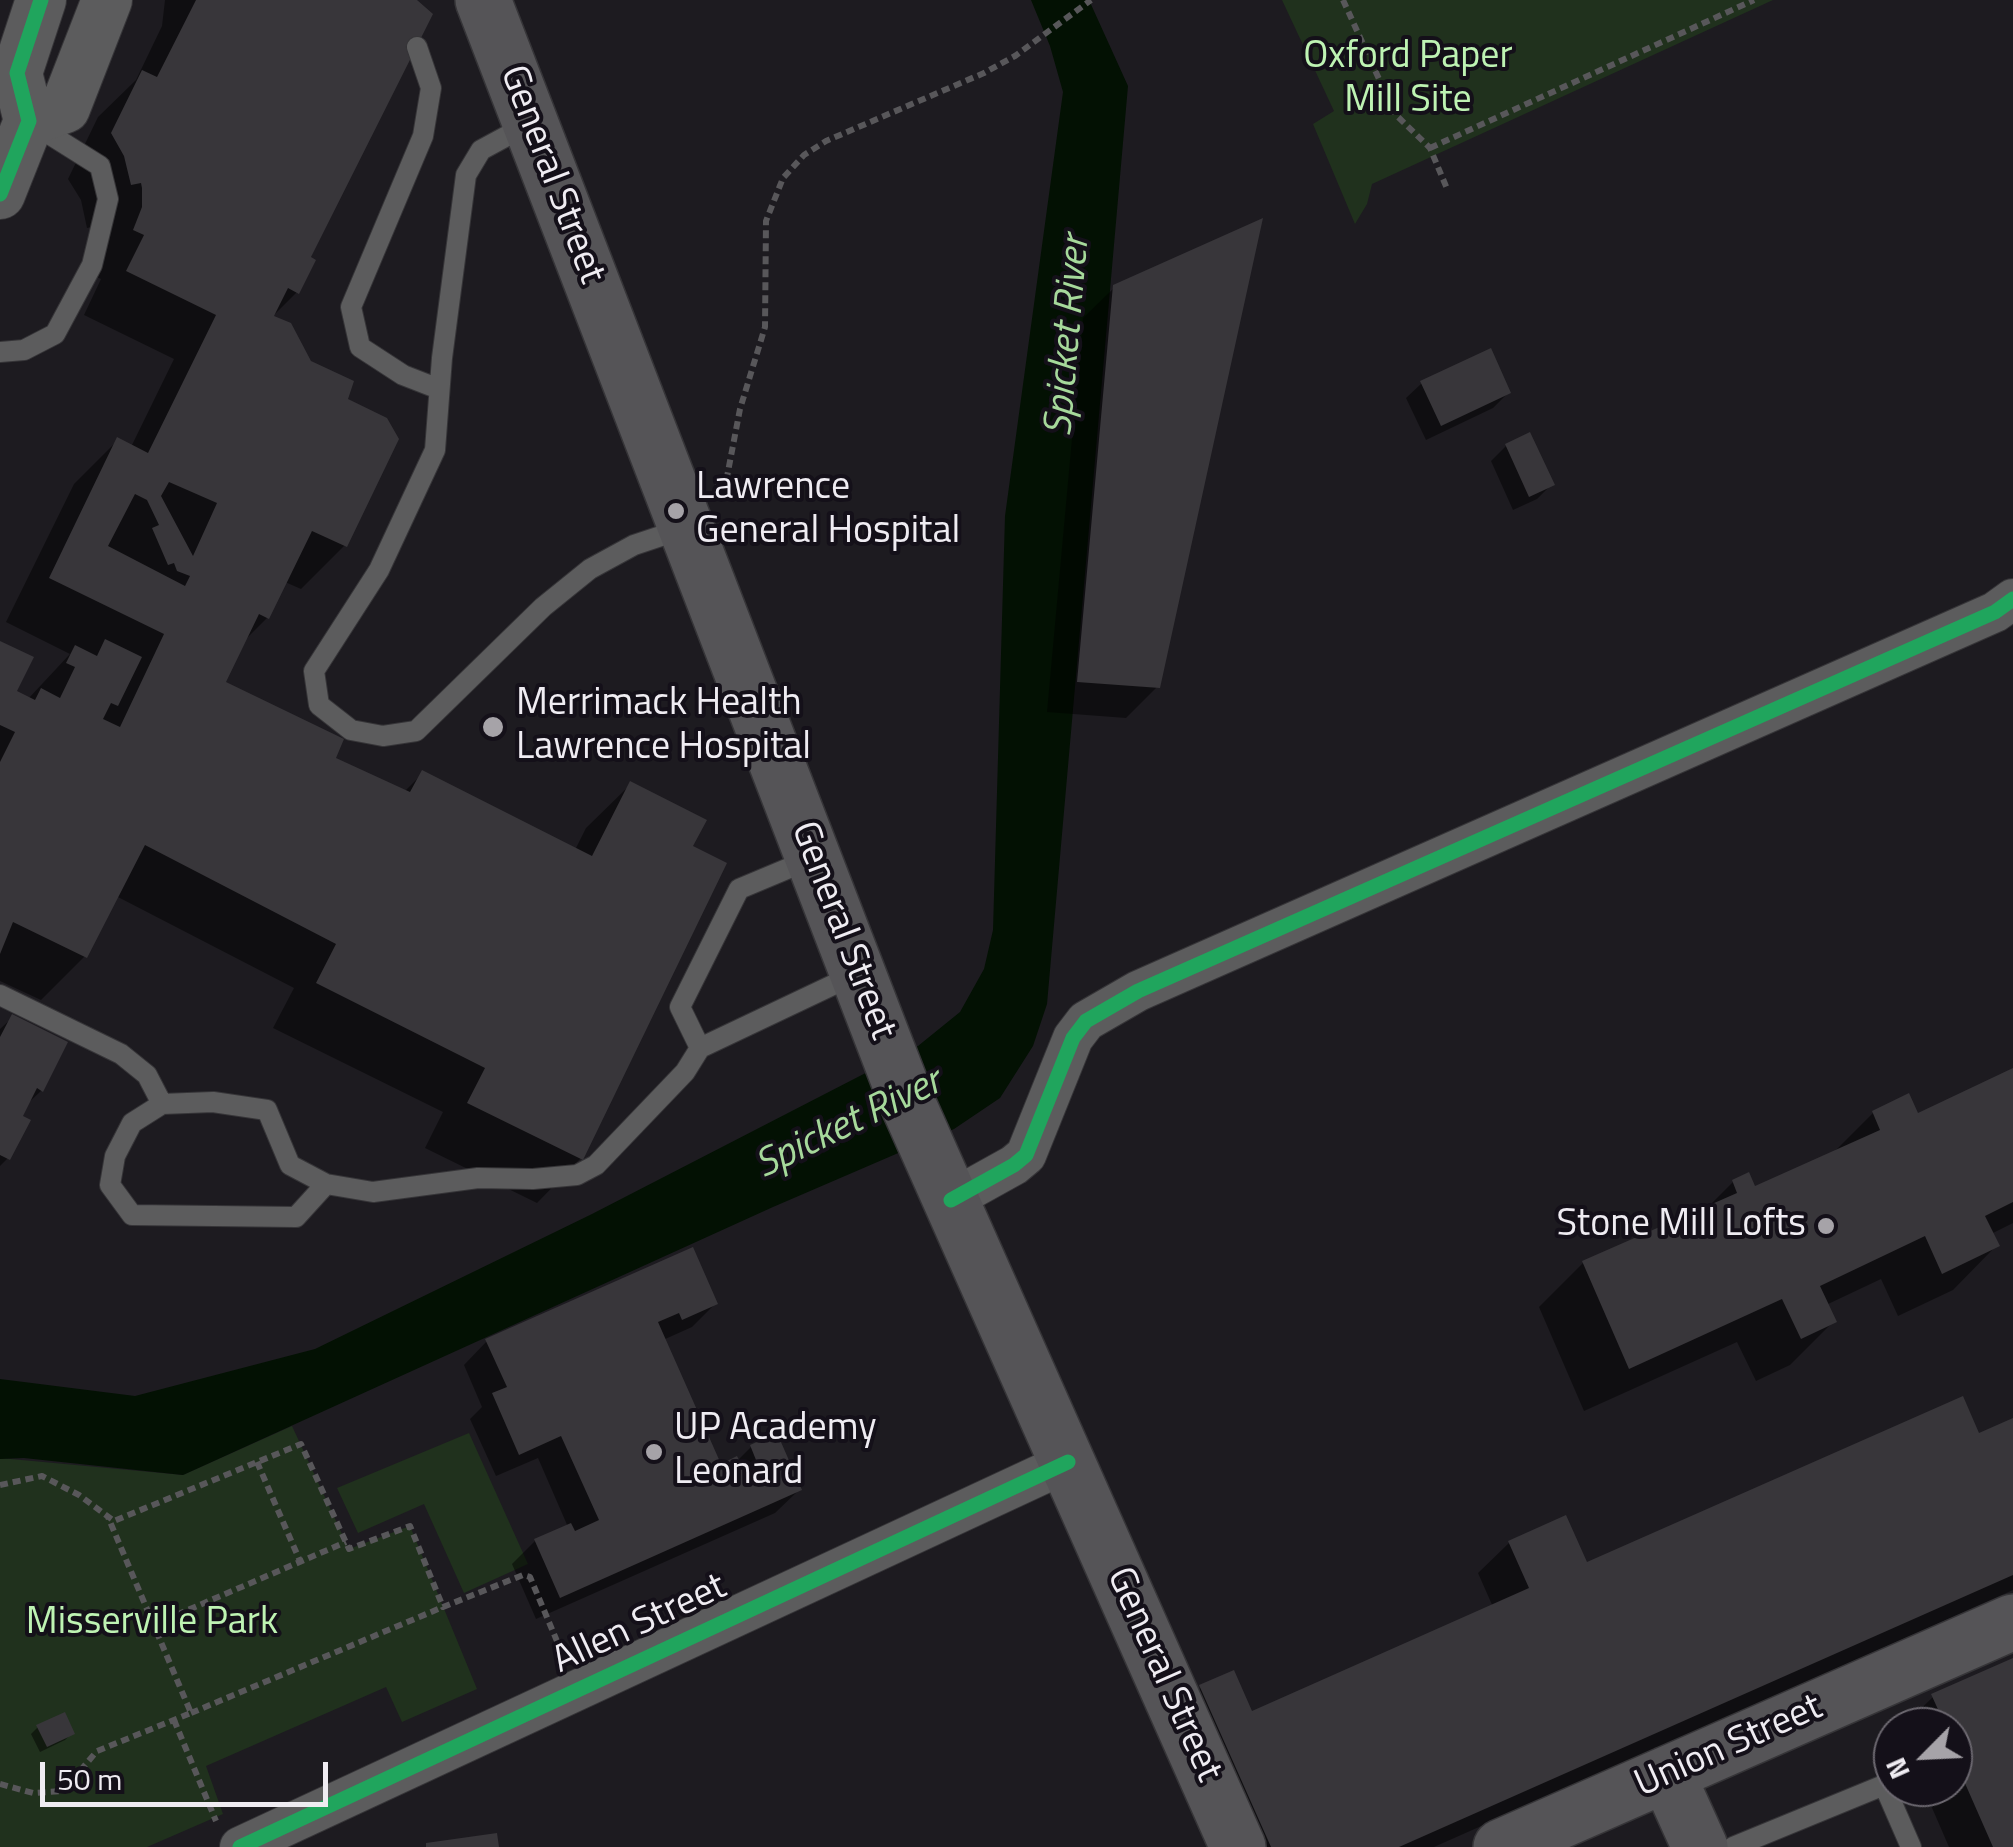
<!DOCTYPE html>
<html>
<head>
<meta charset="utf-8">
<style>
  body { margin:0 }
  #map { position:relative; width:2013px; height:1847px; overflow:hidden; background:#1d1b20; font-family:"Titillium Web",sans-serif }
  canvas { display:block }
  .north { position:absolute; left:1873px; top:1707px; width:100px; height:100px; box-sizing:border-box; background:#141019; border:2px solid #6c6870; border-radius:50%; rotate:246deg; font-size:28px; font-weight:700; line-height:40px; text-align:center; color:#efecf2 }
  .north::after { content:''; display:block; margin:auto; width:35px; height:45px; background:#a6a3a8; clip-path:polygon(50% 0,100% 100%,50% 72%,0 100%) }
  .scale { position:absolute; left:40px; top:1762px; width:288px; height:45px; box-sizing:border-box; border:5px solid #efecf2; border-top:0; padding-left:12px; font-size:30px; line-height:35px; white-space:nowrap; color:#efecf2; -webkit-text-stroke:8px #141019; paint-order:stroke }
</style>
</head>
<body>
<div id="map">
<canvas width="2013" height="1847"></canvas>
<div class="north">N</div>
<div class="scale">50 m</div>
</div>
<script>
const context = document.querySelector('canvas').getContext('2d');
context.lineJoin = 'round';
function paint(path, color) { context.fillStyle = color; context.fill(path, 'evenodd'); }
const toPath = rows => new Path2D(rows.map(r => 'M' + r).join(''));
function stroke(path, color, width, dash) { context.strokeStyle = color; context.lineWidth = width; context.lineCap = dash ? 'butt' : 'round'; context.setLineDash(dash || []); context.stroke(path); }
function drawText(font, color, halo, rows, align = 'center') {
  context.font = font + ' "Titillium Web",sans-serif'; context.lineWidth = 8; context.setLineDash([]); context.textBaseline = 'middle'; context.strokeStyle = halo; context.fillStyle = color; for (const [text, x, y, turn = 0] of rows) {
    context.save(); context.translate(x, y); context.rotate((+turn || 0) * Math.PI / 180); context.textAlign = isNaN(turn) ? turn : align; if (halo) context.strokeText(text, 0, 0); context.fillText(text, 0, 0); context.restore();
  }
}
paint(toPath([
  [1282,0,1773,0,1372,184,1367,204,1355,224,1313,124,1334,111],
  [292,1426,349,1549,410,1526,477,1689,402,1722,386,1687,206,1766,223,1814,147,1847,0,1847,0,1458,183,1475],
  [469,1433,528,1564,464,1593,424,1504,358,1533,337,1488]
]), '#20311d');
paint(toPath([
  [1031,0,1089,0,1128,86,1047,1004,1033,1046,1000,1098,954,1129,773,1207,183,1475,24,1458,0,1459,0,1379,135,1396,315,1349,592,1214,918,1046,960,1012,984,969,993,930,1005,516,1063,92,1050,46]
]), '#031103');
paint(toPath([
  [165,0,413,0,297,292,272,317,345,400,345,545,301,589,285,582,267,618,243,642,223,683,332,759,404,792,423,773,575,850,586,828,631,784,689,848,581,1158,537,1203,425,1148,443,1112,273,1028,294,988,116,896,85,956,41,1000,0,981,0,644,14,692,28,699,70,654,6,622,74,484,118,440,131,447,174,359,84,315,101,279,90,274,98,226,87,228,81,200,68,179,98,117,136,80,162,26],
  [1115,287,1157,687,1126,718,1047,712,1083,318],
  [1422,383,1508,393,1493,408,1426,440,1406,398],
  [1506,446,1552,484,1537,499,1513,510,1491,461],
  [13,1017,64,1043,41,1091,25,1106,8,1158,0,1166,0,1029],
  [2013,1070,2013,1223,1991,1234,1997,1245,1953,1290,1898,1316,1881,1279,1826,1305,1834,1321,1790,1365,1756,1381,1737,1342,1584,1411,1539,1307,1583,1263,1706,1209,1733,1182,1753,1189,1832,1154,1873,1113,1917,1116],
  [715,1304,692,1327,663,1340,719,1467,737,1461,751,1447,799,1490,775,1513,536,1619,512,1564,535,1541,568,1527,538,1458,496,1476,470,1419,482,1407,464,1365,487,1341],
  [2013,1421,2013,1590,1434,1847,1227,1847,1170,1718,1201,1687,1251,1714,1493,1607,1478,1573,1509,1543,1586,1566,1977,1437],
  [2013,1660,2013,1847,1949,1847,1923,1787,1953,1787,1953,1727,1902,1727,1933,1697],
  [38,1727,72,1733,65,1740,40,1752,31,1734]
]), '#0007');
paint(toPath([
  [196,0,417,0,433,14,311,257,316,260,299,294,288,288,274,316,291,323,311,361,354,381,348,399,387,418,399,439,347,547,312,531,269,619,259,614,226,682,344,739,336,758,410,792,422,770,592,856,630,781,707,820,693,846,727,863,583,1160,467,1103,485,1068,316,983,336,944,145,845,87,958,13,922,0,954,0,762,15,732,0,725,0,641,34,657,17,691,35,700,41,688,60,698,75,667,66,663,75,645,97,656,105,639,142,657,118,706,111,703,103,719,120,727,164,634,49,578,117,437,148,453,216,315,126,271,144,235,133,230,142,207,142,188,141,183,131,185,124,156,111,133,142,70,157,77],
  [169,482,217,503,193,556,161,496],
  [135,494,147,500,159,525,152,528,168,565,174,563,177,571,190,576,185,586,108,546],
  [1263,218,1160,688,1077,682,1113,285],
  [1491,348,1511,393,1441,426,1420,381],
  [1530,432,1555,485,1529,497,1505,444],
  [12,1014,68,1042,43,1092,37,1088,23,1116,31,1120,10,1160,0,1155,0,1037],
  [2013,1068,2013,1202,1985,1216,2000,1246,1942,1274,1925,1236,1820,1286,1837,1322,1801,1339,1782,1299,1629,1369,1582,1261,1737,1193,1732,1180,1749,1172,1755,1186,1880,1130,1872,1111,1909,1093,1918,1113],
  [693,1247,718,1304,682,1320,679,1313,658,1322,721,1464,737,1456,742,1466,756,1460,750,1445,777,1433,802,1490,560,1598,534,1539,571,1523,575,1531,599,1520,561,1436,519,1455,492,1393,507,1387,485,1339],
  [1963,1396,1979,1433,2013,1418,2013,1575,1399,1847,1271,1847,1199,1685,1234,1670,1252,1711,1529,1588,1508,1541,1566,1515,1587,1562],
  [2013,1658,2013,1847,1993,1847,1953,1756,1953,1727,1940,1727,1936,1718,1941,1716,1931,1694],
  [65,1712,75,1734,47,1747,36,1725],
  [497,1833,499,1847,426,1847,426,1843]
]), '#38363a');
const service = toPath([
  [417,47,431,88,423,136,351,307,360,347,403,375,439,389],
  [529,124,481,150,466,175,442,358,435,450,379,570,314,671,319,705,351,730,383,736,416,731,543,607,590,569,634,545,685,528],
  [0,352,24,350,55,334,92,265,108,199,100,166,33,124],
  [813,858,739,889,680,1007,700,1048,856,974],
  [0,995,121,1054,147,1075,162,1104],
  [326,1184,296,1217,132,1215,110,1185,115,1156,132,1123,162,1104,213,1102,267,1110,290,1165,326,1184,373,1192,478,1178,533,1179,577,1175,596,1165,685,1072,700,1048],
  [1733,1847,1884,1785,1911,1847]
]);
const minor = toPath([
  [951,1200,1014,1165,1026,1155,1073,1038,1086,1021,1138,991,1995,612,2013,599],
  [240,1847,1068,1462]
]);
const tertiary = toPath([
  [29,121,65,108,107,0],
  [0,194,29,121,17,73,41,0]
]);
const secondary = toPath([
  [483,0,908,1104,1238,1847],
  [1667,1774,1700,1847],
  [1501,1847,2013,1622]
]);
stroke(service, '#363538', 22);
stroke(minor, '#363538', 42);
stroke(tertiary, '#363538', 52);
stroke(secondary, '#363538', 58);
stroke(toPath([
  [1343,0,1395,114,1430,148,1448,191],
  [1430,148,1754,0],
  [716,487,726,482,740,409,765,327,766,221,783,178,804,155,826,141,984,73,1015,56,1091,0],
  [257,1462,300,1561],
  [0,1485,42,1476,79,1495,114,1521,301,1444,349,1549,410,1526,443,1607,523,1575,530,1577,562,1653],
  [153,1625,346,1542],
  [191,1713,443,1607],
  [174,1720,216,1821],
  [0,1784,33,1793,63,1791,97,1751,191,1713,108,1517]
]), '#58575a', 6, [8, 5]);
stroke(service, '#5c5c5d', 20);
stroke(minor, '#5c5c5d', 40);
stroke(tertiary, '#5c5c5d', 50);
stroke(secondary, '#555457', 55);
stroke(toPath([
  [0,194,29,121,17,73,41,0],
  [951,1200,1014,1165,1026,1155,1073,1038,1086,1021,1138,991,1995,612,2013,599],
  [240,1847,1068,1462]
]), '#20a55d', 15);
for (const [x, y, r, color] of [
  [676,511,10,"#a6a3a8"],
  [493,727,12,"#a6a3a8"],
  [1826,1226,10,"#a6a3a8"],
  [654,1452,10,"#a6a3a8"]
]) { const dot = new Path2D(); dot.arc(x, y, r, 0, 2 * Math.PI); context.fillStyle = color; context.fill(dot); stroke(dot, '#141019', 4); }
drawText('38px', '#bef3b3', '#141019', [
  ["Oxford Paper",1408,58],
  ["Mill Site",1408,102],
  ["Misserville Park",152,1624]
]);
drawText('38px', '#efecf2', '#141019', [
  ["General Street",551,175,69],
  ["General Street",842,931,69],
  ["Allen Street",640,1625,-25],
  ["General Street",1163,1675,66],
  ["Union Street",1729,1747,-24]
]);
drawText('38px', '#efecf2', '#141019', [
  ["Lawrence",696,489],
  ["General Hospital",696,533],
  ["Merrimack Health",516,705],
  ["Lawrence Hospital",516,749],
  ["Stone Mill Lofts",1806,1226,"right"],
  ["UP Academy",674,1430],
  ["Leonard",674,1474]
], 'left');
drawText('italic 40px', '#a6d99b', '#141019', [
  ["Spicket River",1069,336,-85],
  ["Spicket River",849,1125,-26]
]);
</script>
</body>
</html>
